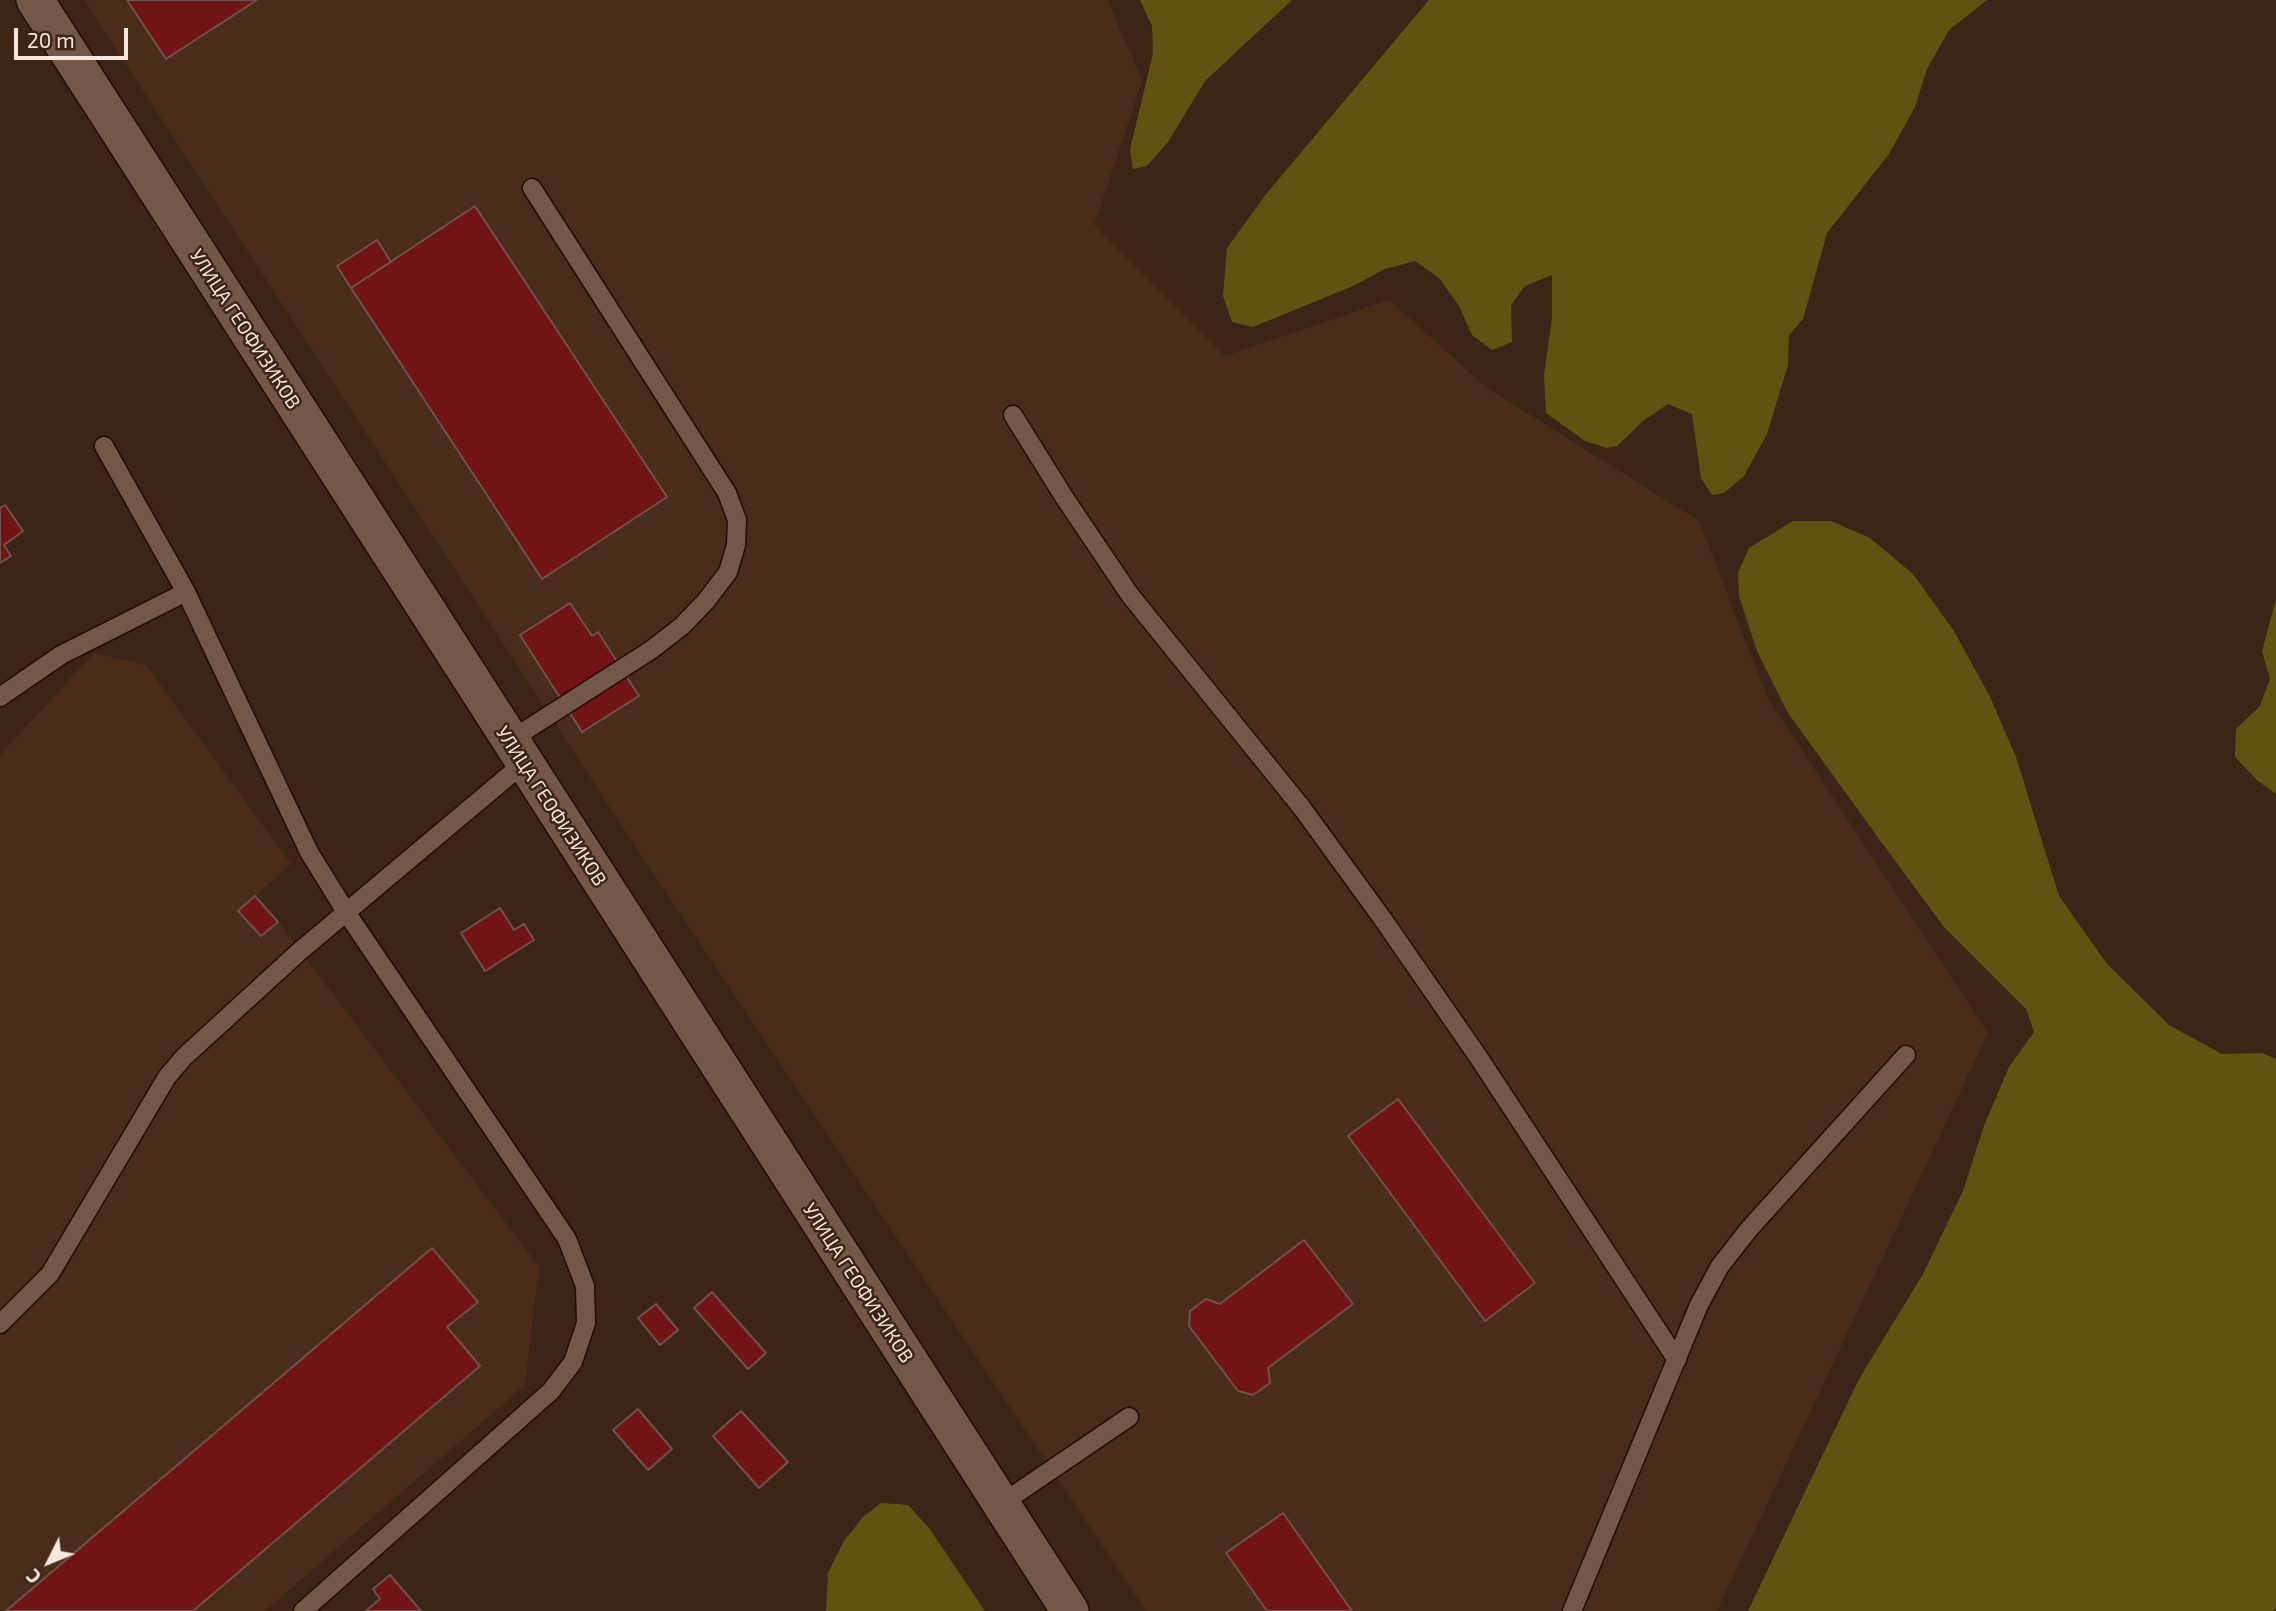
<!DOCTYPE html>
<html>
<head>
<meta charset="utf-8">
<style>
  body { margin:0 }
  #map { position:relative; width:2276px; height:1611px; overflow:hidden; background:#3c2517; font-family:"Exo 2",sans-serif }
  canvas { display:block }
  .north { position:absolute; left:14px; top:1527px; width:70px; height:70px; -webkit-text-stroke:5px #3c2517; paint-order:stroke; rotate:227deg; font-size:19px; font-weight:700; line-height:28px; text-align:center; color:#f7e7de }
  .north::after { content:''; display:block; margin:auto; width:24px; height:32px; background:#f7e7de; clip-path:polygon(50% 0,100% 100%,50% 72%,0 100%) }
  .scale { position:absolute; left:14px; top:28px; width:114px; height:32px; box-sizing:border-box; border:4px solid #f7e7de; border-top:0; padding-left:9px; font-size:21px; line-height:24px; white-space:nowrap; color:#f7e7de; -webkit-text-stroke:5px #3c2517; paint-order:stroke }
</style>
</head>
<body>
<div id="map">
<canvas width="2276" height="1611"></canvas>
<div class="north">С</div>
<div class="scale">20 m</div>
</div>
<script>
const context = document.querySelector('canvas').getContext('2d');
context.lineJoin = 'round';
function paint(path, color) { context.fillStyle = color; context.fill(path, 'evenodd'); }
const toPath = rows => new Path2D(rows.map(r => 'M' + r).join(''));
function stroke(path, color, width, dash) { context.strokeStyle = color; context.lineWidth = width; context.lineCap = dash ? 'butt' : 'round'; context.setLineDash(dash || []); context.stroke(path); }
function drawText(font, color, halo, rows, align = 'center') {
  context.font = font + ' "Exo 2",sans-serif'; context.lineWidth = 5; context.setLineDash([]); context.textBaseline = 'middle'; context.strokeStyle = halo; context.fillStyle = color; for (const [text, x, y, turn = 0] of rows) {
    context.save(); context.translate(x, y); context.rotate((+turn || 0) * Math.PI / 180); context.textAlign = isNaN(turn) ? turn : align; if (halo) context.strokeText(text, 0, 0); context.fillText(text, 0, 0); context.restore();
  }
}
paint(toPath([
  [84,0,1108,0,1142,81,1094,225,1225,356,1389,300,1486,387,1699,521,1767,697,1988,1033,1717,1611,1146,1611,637,849],
  [94,653,146,665,291,864,256,896,278,921,539,1267,525,1385,265,1611,0,1611,0,755]
]), '#4a2c1b');
paint(toPath([
  [1140,0,1292,0,1205,81,1168,142,1147,166,1133,169,1130,150,1153,53,1152,26],
  [1429,0,1987,0,1949,30,1927,69,1915,107,1889,154,1827,233,1803,319,1789,335,1788,365,1767,434,1744,476,1724,493,1712,495,1701,478,1692,414,1668,404,1643,421,1617,446,1607,448,1585,441,1546,413,1544,375,1552,318,1552,275,1525,286,1511,305,1512,342,1492,350,1472,335,1459,306,1439,278,1415,261,1385,269,1353,286,1253,327,1232,322,1223,296,1227,248,1267,193],
  [1793,521,1831,521,1870,538,1913,574,1954,631,1990,697,2016,757,2059,896,2107,964,2169,1025,2222,1054,2262,1053,2276,1059,2276,1608,2273,1611,1748,1611,1859,1379,1923,1274,1963,1191,1984,1126,2009,1067,2034,1032,2026,1009,1944,927,1882,843,1788,713,1757,651,1739,596,1738,573,1749,548],
  [2276,599,2276,794,2258,781,2235,757,2236,729,2260,706,2270,679,2262,651],
  [881,1503,908,1505,929,1528,985,1611,826,1611,828,1573,844,1541,863,1517]
]), '#605311');
const building = toPath([
  [127,0,257,0,166,59,127,0],
  [475,206,667,497,542,579,351,288,475,206],
  [377,240,391,262,351,288,337,266,377,240],
  [5,505,23,531,4,545,11,556,0,563,0,508,5,505],
  [570,603,592,636,598,632,639,696,582,732,520,635,570,603],
  [255,896,278,922,261,936,238,911,255,896],
  [500,908,514,930,524,924,534,940,485,971,461,933,500,908],
  [1398,1099,1535,1283,1485,1321,1348,1136,1398,1099],
  [1304,1240,1353,1304,1268,1368,1270,1383,1253,1395,1238,1391,1189,1326,1190,1311,1206,1299,1220,1304,1304,1240],
  [432,1248,478,1302,447,1327,480,1366,193,1611,6,1611,432,1248],
  [712,1292,766,1353,748,1369,694,1308,712,1292],
  [656,1304,678,1330,660,1345,638,1318,656,1304],
  [638,1409,672,1449,648,1470,613,1430,638,1409],
  [741,1411,788,1462,759,1488,713,1436,741,1411],
  [1283,1513,1352,1611,1267,1611,1226,1553,1283,1513],
  [390,1575,421,1611,366,1611,380,1599,373,1589,390,1575]
]);
paint(building, '#711415');
stroke(building, '#70514d', 2);
const service = toPath([
  [1013,415,1064,497,1130,595,1302,808,1382,918,1479,1058,1677,1360],
  [104,446,186,592,309,852,346,912,567,1239,585,1286,586,1323,573,1362,551,1391,303,1611],
  [0,697,61,655,186,592],
  [509,741,651,650,682,626,706,601,728,572,736,545,737,520,727,493,532,188],
  [0,1324,50,1274,167,1077,184,1057,300,951,524,763],
  [1001,1504,1129,1417],
  [1572,1611,1699,1305,1720,1266,1750,1228,1906,1055]
]);
const minor = toPath([
  [35,0,1070,1611]
]);
stroke(service, '#220d02', 21);
stroke(minor, '#220d02', 40);
stroke(service, '#735849', 18);
stroke(minor, '#735849', 37);
drawText('19px', '#f7e7de', '#3c2517', [
  ["УЛИЦА ГЕОФИЗИКОВ",245,329,57],
  ["УЛИЦА ГЕОФИЗИКОВ",551,806,57],
  ["УЛИЦА ГЕОФИЗИКОВ",858,1283,57]
]);
</script>
</body>
</html>
